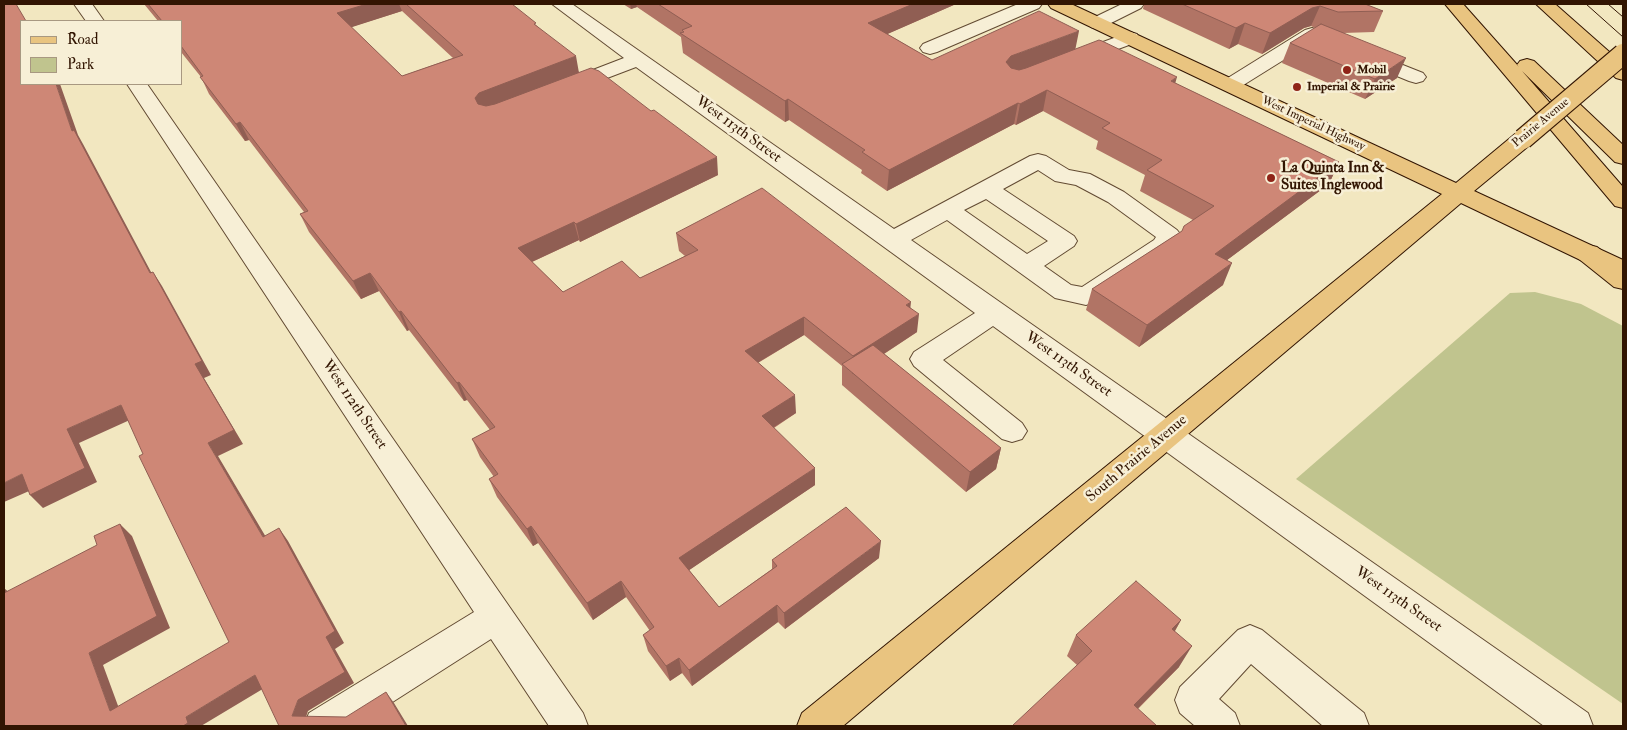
<!DOCTYPE html>
<html>
<head>
<meta charset="utf-8">
<style>
  body { margin:0 }
  #map { position:relative; width:1627px; height:730px; overflow:hidden; background:#f2e7c0; font-family:"IM FELL Double Pica",serif }
  canvas { display:block }
  .frame { position:absolute; inset:0; border:5px solid #321502; pointer-events:none }
  .legend { position:absolute; left:20px; top:20px; width:162px; height:65px; box-sizing:border-box; background:#f7efd6; border:1px solid #a89881; margin:0; padding:6px 9px; list-style:none; font-size:15px; color:#321502 }
  .legend li { display:flex; align-items:center; gap:10px; height:25px }
  .legend b { width:25px; border:1px solid #a89881 }
</style>
</head>
<body>
<div id="map">
<canvas width="1627" height="730"></canvas>
<div class="frame"></div>
<ul class="legend">
<li><b style="height:6px;background:#e9c480"></b>Road</li>
<li><b style="height:14px;background:#c0c48e"></b>Park</li>
</ul>
</div>
<script>
const context = document.querySelector('canvas').getContext('2d');
context.lineJoin = 'round';
function paint(path, color) { context.fillStyle = color; context.fill(path, 'evenodd'); }
const toPath = rows => new Path2D(rows.map(r => 'M' + r).join(''));
function stroke(path, color, width, dash) { context.strokeStyle = color; context.lineWidth = width; context.lineCap = dash ? 'butt' : 'round'; context.setLineDash(dash || []); context.stroke(path); }
function drawText(font, color, halo, rows, align = 'center') {
  context.font = font + ' "IM FELL Double Pica",serif'; context.lineWidth = 5; context.setLineDash([]); context.textBaseline = 'middle'; context.strokeStyle = halo; context.fillStyle = color; for (const [text, x, y, turn = 0] of rows) {
    context.save(); context.translate(x, y); context.rotate((+turn || 0) * Math.PI / 180); context.textAlign = isNaN(turn) ? turn : align; if (halo) context.strokeText(text, 0, 0); context.fillText(text, 0, 0); context.restore();
  }
}
paint(toPath([
  [1535,292,1581,304,1623,326,1623,704,1296,479,1510,293]
]), '#c0c48e');
const minor = toPath([
  [74,4,92,4,104,21,86,21,74,4],
  [552,4,572,4,894,229,1030,156,1038,154,1046,156,1069,170,1090,174,1124,192,1177,230,1181,235,1173,251,1095,302,1086,305,1055,298,947,220,911,240,1588,713,1593,726,1544,726,993,326,943,360,1022,423,1027,431,1022,439,1012,442,1002,439,914,366,910,359,914,352,975,313,636,67,573,91,566,93,559,91,556,87,559,83,624,58,552,4],
  [1038,170,1055,181,1076,185,1108,202,1156,237,1154,240,1082,287,1071,285,1044,266,1074,246,1077,241,1074,236,1003,189,1038,170],
  [986,199,1048,241,1027,254,964,210,986,199],
  [1018,4,1042,4,1039,8,937,52,930,54,923,52,920,48,923,44,1018,4],
  [1122,4,1144,4,1141,8,1103,27,1097,29,1091,27,1088,23,1091,19,1122,4],
  [1312,28,1328,33,1330,37,1328,41,1321,43,1314,41,1237,89,1230,91,1223,89,1220,85,1223,81,1305,30,1312,28],
  [1130,32,1137,34,1139,38,1137,42,1075,65,1068,63,1065,59,1068,55,1130,32],
  [1365,50,1423,73,1426,77,1423,81,1416,83,1409,81,1358,60,1355,56,1358,52,1365,50],
  [127,84,147,84,583,713,588,726,549,726,491,639,355,726,304,726,309,713,474,612,127,84],
  [1250,625,1262,630,1364,713,1369,726,1323,726,1251,664,1219,699,1235,713,1240,726,1195,726,1180,713,1175,700,1180,687,1238,630,1250,625]
]);
const major = toPath([
  [1048,4,1071,4,1456,183,1515,134,1523,133,1531,134,1534,139,1531,144,1474,191,1623,260,1623,278,1614,276,1461,203,843,726,797,726,802,713,1442,194,1051,8,1048,4]
]);
const highway = toPath([
  [1445,4,1463,4,1519,67,1517,65,1520,61,1527,59,1534,61,1623,145,1623,164,1615,162,1522,71,1623,187,1623,208,1615,206,1445,4],
  [1536,4,1555,4,1623,64,1623,80,1616,78,1536,4],
  [1588,245,1597,247,1623,268,1623,289,1614,287,1579,259,1576,253,1579,247,1588,245]
]);
stroke(minor, '#624a32', 2);
stroke(major, '#321502', 2);
stroke(highway, '#321502', 2);
paint(minor, '#f7efd6');
paint(major, '#e9c480');
paint(highway, '#e9c480');
stroke(toPath([
  [1586,4,1623,37],
  [1608,4,1623,17]
]), '#321502', 1);
const majorBridge = toPath([
  [1523,139,1623,54]
]);
stroke(majorBridge, '#321502', 22, []);
stroke(majorBridge, '#e9c480', 20);
paint(toPath([
  [144,4,512,4,537,26,579,72,718,175,580,242,579,240,532,262,563,292,640,278,685,256,679,251,676,233,911,308,917,332,884,354,1001,448,996,469,966,492,842,385,842,366,804,335,758,363,796,413,774,428,815,485,689,570,719,607,772,569,772,560,879,558,785,629,778,622,692,686,682,673,670,681,648,651,643,635,650,631,626,597,593,620,538,543,533,546,497,497,489,479,494,477,480,457,472,439,490,430,467,400,464,401,409,330,407,331,379,291,361,299,309,232,300,214,304,212,249,140,245,141,209,94,201,77,181,52,181,21,158,21],
  [402,11,453,58,402,76,351,27],
  [623,4,956,4,887,34,932,60,1075,49,1175,83,1339,162,1329,184,1227,260,1223,285,1139,347,1086,310,1092,289,1182,231,1193,220,1140,191,1145,175,1096,149,1098,141,1043,111,1016,125,1014,124,887,191,861,173,862,170,789,120,785,122,683,53,681,37,637,7,631,9],
  [1144,4,1365,4,1383,11,1374,32,1343,33,1397,78,1365,99,1282,63,1290,43,1315,28,1311,26,1304,28,1262,54,1238,44,1229,49,1143,9],
  [1181,620,1175,631,1179,667,1138,709,1077,665,1067,656,1076,635]
]), '#b17465');
paint(toPath([
  [367,4,399,4,402,11,343,30,337,13],
  [630,4,636,4,637,7,631,9],
  [913,4,956,4,867,43,868,23],
  [1320,6,1311,26,1304,28,1262,54,1270,33,1312,8],
  [1245,23,1238,44,1229,49,1236,28],
  [1079,31,1075,51,1007,76,1006,62,1011,56],
  [576,56,579,73,480,116,475,98,479,93],
  [1406,58,1397,78,1365,99,1375,79],
  [1177,77,1171,98,1171,81],
  [56,84,60,84,78,135,83,144,159,287,150,273,72,131],
  [1047,90,1043,111,1016,125,1020,104],
  [788,99,789,120,785,122,785,101],
  [1018,103,1014,124,887,191,889,170],
  [240,122,249,140,245,141,236,124],
  [717,157,718,175,580,242,576,224],
  [1339,162,1329,184,1207,275,1215,254],
  [574,222,579,240,523,266,518,248],
  [1232,263,1223,285,1139,347,1147,325],
  [153,272,162,286,211,375,204,378,243,444,218,456,273,549,263,537,208,443,195,364],
  [370,273,379,291,361,299,353,281],
  [911,302,909,320,906,305],
  [401,311,409,330,407,331,399,312],
  [919,314,917,332,853,374,852,373,853,356],
  [804,317,804,335,747,369,745,351],
  [459,382,467,400,464,401,457,383],
  [795,395,796,413,763,434,762,416],
  [121,405,132,419,79,443,97,482,43,508,30,495,67,429],
  [1001,448,996,469,966,492,970,472],
  [815,468,815,485,682,575,679,558],
  [22,474,36,488,4,502,4,483],
  [120,524,132,536,170,628,103,665,124,722,110,711,89,653],
  [531,526,538,543,533,546,527,529],
  [279,528,288,541,344,643,335,649,354,683,308,711,303,726,292,716,298,700,326,637],
  [881,541,879,558,785,629,784,613],
  [621,581,626,597,593,620,587,603],
  [4,588,13,596,4,595],
  [777,605,778,622,692,686,689,670],
  [1181,620,1169,641,1172,629],
  [1192,646,1179,667,1122,724,1134,705],
  [679,658,682,673,670,681,666,666],
  [255,675,266,687,201,726,183,726,186,717],
  [386,692,394,703,408,726,406,726]
]), '#905e53');
const building = toPath([
  [4,4,16,4,26,21,21,21,21,84,56,84,72,131,74,130,150,273,153,272,202,361,195,364,234,430,208,443,263,537,279,528,335,631,326,637,345,672,298,700,292,716,346,717,386,692,406,726,279,726,255,675,186,717,188,723,183,726,4,726,4,593,97,545,94,536,120,524,157,616,89,653,110,711,229,642,139,456,143,454,121,405,67,429,85,468,30,495,22,474,4,483,4,4],
  [148,4,367,4,337,13,402,76,463,55,406,4,512,4,536,23,534,24,576,56,479,93,475,98,478,104,486,106,495,104,591,68,599,71,651,111,654,110,717,157,576,224,574,222,518,248,563,292,622,261,640,278,698,250,676,233,762,188,911,302,906,305,919,314,853,356,804,317,745,351,795,395,762,416,815,468,679,558,719,607,777,566,772,560,846,507,881,541,784,613,777,605,689,670,679,658,666,666,643,635,654,627,621,581,587,603,531,526,527,529,489,479,498,474,472,439,495,427,459,382,457,383,401,311,399,312,370,273,353,281,300,214,308,211,240,122,236,124,200,77,203,76,181,46,181,21,162,21,148,4],
  [658,4,913,4,868,23,932,60,1039,11,1079,31,1011,56,1006,62,1011,68,1019,70,1026,68,1099,40,1102,41,1177,77,1171,81,1339,162,1215,254,1232,263,1147,325,1092,289,1182,231,1184,226,1214,206,1147,170,1162,160,1102,128,1110,123,1047,90,1020,104,1018,103,889,170,862,152,865,150,788,99,785,101,680,33,684,32,682,30,692,26,658,4],
  [1182,4,1365,4,1383,11,1338,12,1320,6,1312,8,1270,33,1245,23,1236,28,1182,4],
  [1321,24,1406,58,1375,79,1290,43,1321,24],
  [873,345,1001,448,970,472,842,364,873,345],
  [1136,581,1181,620,1172,629,1192,646,1134,705,1157,726,1012,726,1092,651,1076,635,1136,581]
]);
paint(building, '#ce8776');
stroke(building, '#905e53', 1);
for (const [x, y, r, color] of [
  [1347,70,5,"#8f2418"],
  [1297,87,5,"#8f2418"],
  [1271,178,5,"#8f2418"]
]) { const dot = new Path2D(); dot.arc(x, y, r, 0, 2 * Math.PI); context.fillStyle = color; context.fill(dot); stroke(dot, '#f7efd6', 2); }
drawText('bold 12px', '#321502', '#f7efd6', [
  ["Mobil",1357,70],
  ["Imperial & Prairie",1307,87]
], 'left');
drawText('12px', '#321502', '#f7efd6', [
  ["Prairie Avenue",1541,123,-40],
  ["West Imperial Highway",1313,124,25]
]);
drawText('15px', '#321502', '#f7efd6', [
  ["West 113th Street",738,130,36],
  ["West 113th Street",1068,365,35],
  ["West 112th Street",354,405,56],
  ["South Prairie Avenue",1137,459,-40],
  ["West 113th Street",1398,600,35]
]);
drawText('bold 15px', '#321502', '#f7efd6', [
  ["La Quinta Inn &",1281,169],
  ["Suites Inglewood",1281,186]
], 'left');
</script>
</body>
</html>
